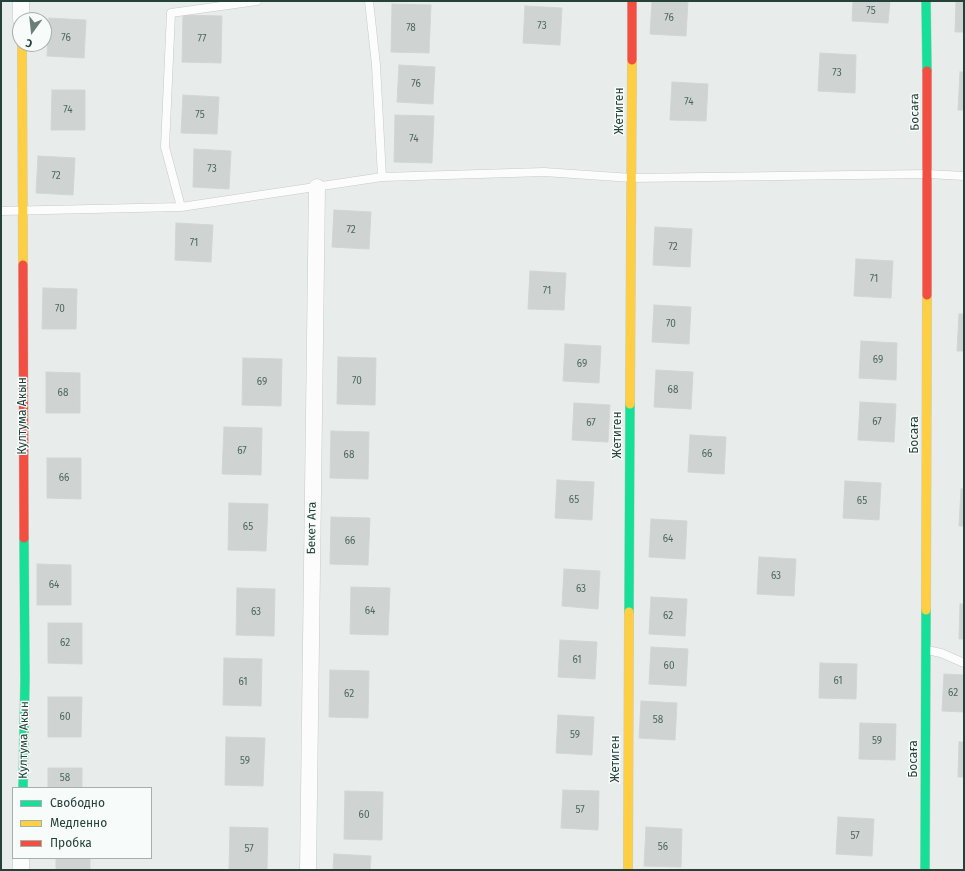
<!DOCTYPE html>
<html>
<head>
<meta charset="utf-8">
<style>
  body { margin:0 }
  #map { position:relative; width:965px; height:871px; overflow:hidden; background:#e8edeb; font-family:"Fira Sans",sans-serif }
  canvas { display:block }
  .frame { position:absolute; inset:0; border:2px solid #24423a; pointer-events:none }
  .legend { position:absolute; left:12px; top:787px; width:140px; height:72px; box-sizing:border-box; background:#f7fbf9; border:1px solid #a3b1ad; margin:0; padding:5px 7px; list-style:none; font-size:12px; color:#24423a }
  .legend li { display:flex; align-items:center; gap:8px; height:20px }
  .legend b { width:20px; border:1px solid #a3b1ad }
  .north { position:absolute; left:12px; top:12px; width:40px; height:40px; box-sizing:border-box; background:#f7fbf9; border:1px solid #a3b1ad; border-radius:50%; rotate:195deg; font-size:11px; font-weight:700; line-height:16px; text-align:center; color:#24423a }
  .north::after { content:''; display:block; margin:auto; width:14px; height:18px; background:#697e78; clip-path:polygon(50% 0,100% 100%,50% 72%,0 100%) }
</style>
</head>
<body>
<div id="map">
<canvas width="965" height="871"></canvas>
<div class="frame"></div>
<ul class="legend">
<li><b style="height:5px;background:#16e098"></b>Свободно</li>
<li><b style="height:5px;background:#ffcf43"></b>Медленно</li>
<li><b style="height:5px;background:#f24e42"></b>Пробка</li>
</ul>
<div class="north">С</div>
</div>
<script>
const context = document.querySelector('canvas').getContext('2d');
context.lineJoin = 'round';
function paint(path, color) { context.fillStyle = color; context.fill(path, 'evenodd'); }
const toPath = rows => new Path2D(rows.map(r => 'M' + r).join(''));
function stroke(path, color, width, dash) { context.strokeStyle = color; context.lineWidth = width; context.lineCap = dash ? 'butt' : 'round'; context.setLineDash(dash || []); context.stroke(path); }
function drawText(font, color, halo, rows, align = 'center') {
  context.font = font + ' "Fira Sans",sans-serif'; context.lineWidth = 3; context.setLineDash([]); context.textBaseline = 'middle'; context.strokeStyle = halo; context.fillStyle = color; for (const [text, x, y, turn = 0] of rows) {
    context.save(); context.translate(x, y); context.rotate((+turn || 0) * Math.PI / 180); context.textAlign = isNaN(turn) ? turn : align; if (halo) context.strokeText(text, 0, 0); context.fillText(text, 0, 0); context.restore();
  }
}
const building = toPath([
  [652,1,688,1,686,36,650,34,652,1],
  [853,1,890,1,888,23,852,21,853,1],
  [956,1,964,1,964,32,955,32,956,1],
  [392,4,431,5,429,53,391,52,392,4],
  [525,6,562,8,560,45,523,43,525,6],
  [183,15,222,16,221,63,182,62,183,15],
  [49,18,86,20,84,58,47,56,49,18],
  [820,53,856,55,855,93,818,91,820,53],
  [399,65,435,67,433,104,397,102,399,65],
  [960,72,964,72,964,110,958,110,960,72],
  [672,82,708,84,706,121,670,120,672,82],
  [52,90,85,90,85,130,51,130,52,90],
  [183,95,219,97,217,134,181,133,183,95],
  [395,115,434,116,432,163,394,162,395,115],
  [194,149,231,151,229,189,193,187,194,149],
  [38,156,75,158,73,195,36,193,38,156],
  [334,210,371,212,369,249,332,247,334,210],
  [176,223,213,225,211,262,175,260,176,223],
  [655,227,692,229,690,267,653,265,655,227],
  [856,259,893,261,891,298,854,296,856,259],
  [530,271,566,273,564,310,528,309,530,271],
  [43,288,77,289,76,329,42,329,43,288],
  [654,305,691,307,689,344,652,342,654,305],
  [959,314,964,314,964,351,957,351,959,314],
  [861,341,897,343,896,380,859,378,861,341],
  [565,344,601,346,599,383,563,381,565,344],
  [338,357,376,358,375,405,337,404,338,357],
  [243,358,282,359,281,406,242,405,243,358],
  [656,370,693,372,691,409,654,407,656,370],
  [46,372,80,373,80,413,46,413,46,372],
  [860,402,896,404,894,442,858,440,860,402],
  [574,403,610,405,608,442,572,440,574,403],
  [224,427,262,428,261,475,222,474,224,427],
  [331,431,369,432,368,479,330,478,331,431],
  [690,435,726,437,724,474,688,472,690,435],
  [47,458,81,458,81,499,47,498,47,458],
  [557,480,594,482,592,520,555,518,557,480],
  [845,481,881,483,879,520,843,518,845,481],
  [961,489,964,489,964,526,959,526,961,489],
  [229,503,268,504,266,551,228,550,229,503],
  [331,517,370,518,368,565,330,564,331,517],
  [651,519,687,521,685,559,649,557,651,519],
  [759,557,796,559,794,596,757,594,759,557],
  [37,564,71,565,71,605,37,605,37,564],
  [564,569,600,571,598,609,562,606,564,569],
  [351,587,390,588,388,635,350,634,351,587],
  [237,588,275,589,274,636,236,635,237,588],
  [651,597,687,599,685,636,649,634,651,597],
  [960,604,964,604,964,639,959,639,960,604],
  [48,623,82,623,82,664,48,663,48,623],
  [560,640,597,642,595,679,558,677,560,640],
  [651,647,688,649,686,686,649,684,651,647],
  [224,658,262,659,261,706,223,705,224,658],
  [820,663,857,664,856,699,819,698,820,663],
  [330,670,369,671,368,718,329,717,330,670],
  [944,674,964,675,964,712,942,711,944,674],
  [48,697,82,697,81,737,48,737,48,697],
  [641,701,677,703,675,740,639,738,641,701],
  [558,715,594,717,592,755,556,753,558,715],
  [860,723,896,724,895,760,859,759,860,723],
  [226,737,265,738,263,786,225,785,226,737],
  [959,742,964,742,964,777,958,777,959,742],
  [48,768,82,768,82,788,48,788,48,768],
  [563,790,599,791,598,830,561,828,563,790],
  [345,791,383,792,382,840,344,839,345,791],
  [838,817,874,819,872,856,836,854,838,817],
  [230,827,268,828,267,870,229,870,230,827],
  [646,827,682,829,681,867,644,866,646,827],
  [334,854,371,856,370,870,333,870,334,854],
  [56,858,90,858,90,870,56,870,56,858]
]);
paint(building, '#cfd4d2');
stroke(building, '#d1d6d4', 1);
const lane = toPath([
  [369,1,376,65,382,177],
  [181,207,165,147,171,13,257,1],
  [1,211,181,207,382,177,544,172,632,178,928,174,964,176],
  [927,650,941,653,964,663]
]);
const street = toPath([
  [21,1,21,20],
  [21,870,21,858],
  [308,870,317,187]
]);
const fast = toPath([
  [926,1,927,71],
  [629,612,630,404],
  [23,788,25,679,24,538],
  [925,870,926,610]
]);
const slow = toPath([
  [22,44,23,265],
  [630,404,632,60],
  [926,610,927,295],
  [628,870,629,612]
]);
const jam = toPath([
  [632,60,632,1],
  [927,71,927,295],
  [23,265,24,538]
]);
stroke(lane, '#c5cac8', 9);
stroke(street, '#c5cac8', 17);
stroke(fast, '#c3cbc8', 10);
stroke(slow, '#c3cbc8', 10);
stroke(jam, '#c3cbc8', 10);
stroke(lane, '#fcfcfc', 8);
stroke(street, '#fcfcfc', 16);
stroke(fast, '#16e098', 9);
stroke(slow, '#ffcf43', 9);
stroke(jam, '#f24e42', 9);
drawText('10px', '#506761', null, [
  ["75",871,11],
  ["76",669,18],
  ["73",542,26],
  ["78",411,28],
  ["76",66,38],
  ["77",202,39],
  ["73",837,73],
  ["76",416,84],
  ["74",689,102],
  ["74",68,110],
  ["75",200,115],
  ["74",414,139],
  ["73",212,169],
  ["72",56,176],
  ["72",351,230],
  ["71",194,243],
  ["72",673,247],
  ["71",874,279],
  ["71",547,291],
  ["70",60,309],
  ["70",671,324],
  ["69",878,360],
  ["69",582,364],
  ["70",357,381],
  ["69",262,382],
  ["68",673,390],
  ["68",63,393],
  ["67",877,422],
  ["67",591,423],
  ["67",242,451],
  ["66",707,454],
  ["68",349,455],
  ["66",64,478],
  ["65",574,500],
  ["65",862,501],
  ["65",248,527],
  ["64",668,539],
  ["66",350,541],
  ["63",776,576],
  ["64",54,585],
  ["63",581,589],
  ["64",370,611],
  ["63",256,612],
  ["62",668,616],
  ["62",65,643],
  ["61",577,660],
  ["60",669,666],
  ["61",838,681],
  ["61",243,682],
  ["62",953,693],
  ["62",349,694],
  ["60",65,717],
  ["58",658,720],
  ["59",575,735],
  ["59",877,741],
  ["59",245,761],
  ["58",65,778],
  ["57",580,810],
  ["60",364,815],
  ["57",855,836],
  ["56",663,847],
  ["57",249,849]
]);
drawText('12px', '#24423a', '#f7fbf9', [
  ["Жетиген",620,111,-90],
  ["Босаға",915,112,-91],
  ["Култума Акын",23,416,-90],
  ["Жетиген",618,435,-90],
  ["Босаға",915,435,-90],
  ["Бекет Ата",312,528,-89],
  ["Култума Акын",24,740,-89],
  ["Жетиген",616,759,-90],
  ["Босаға",914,759,-90]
]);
</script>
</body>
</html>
